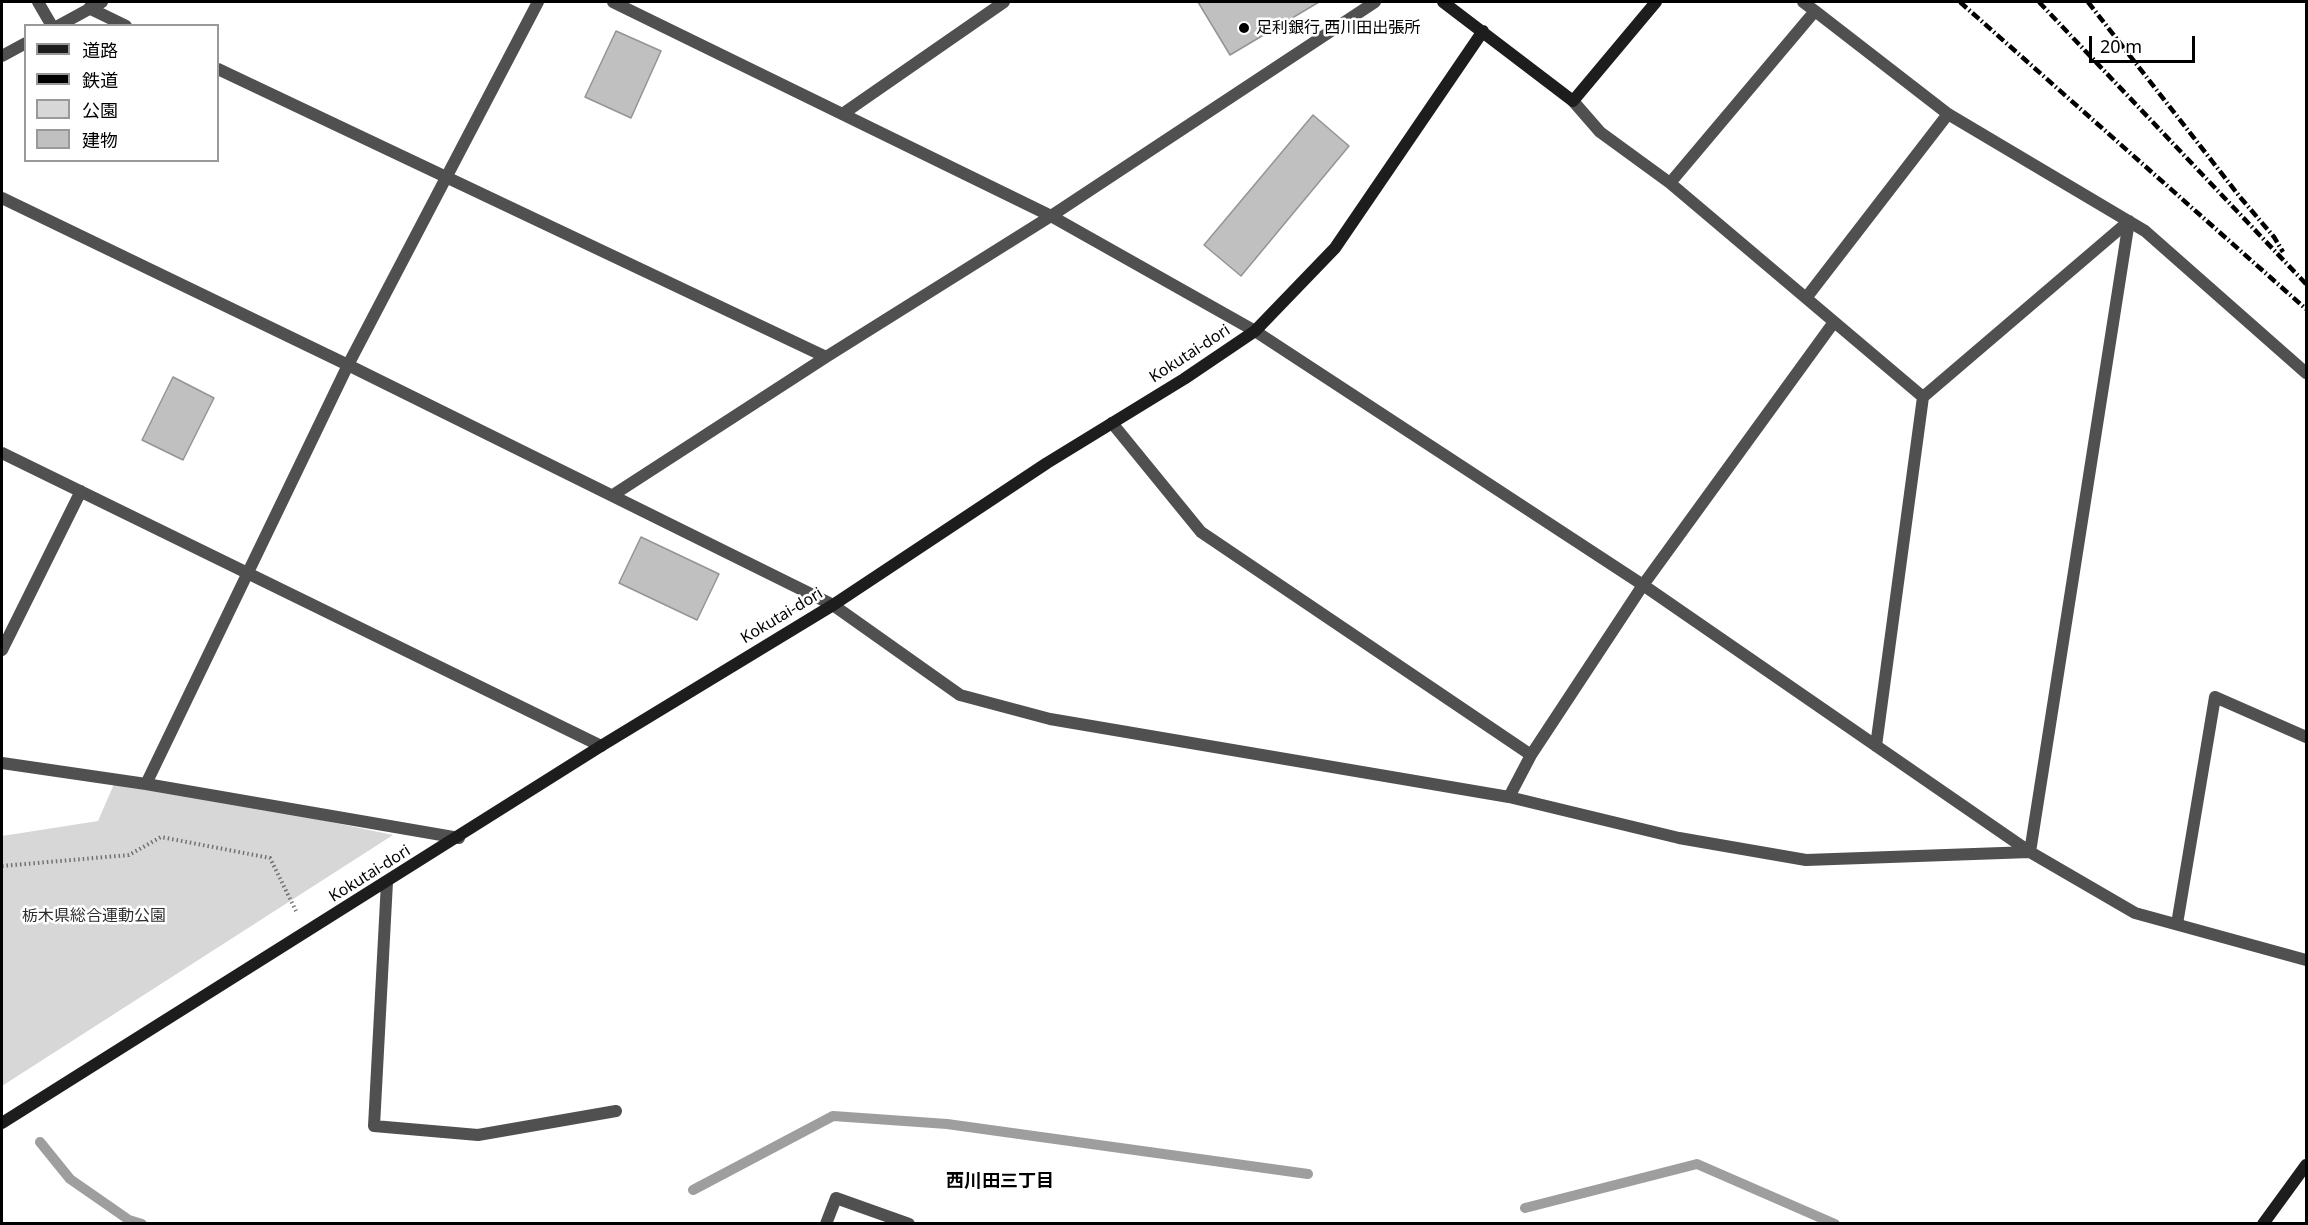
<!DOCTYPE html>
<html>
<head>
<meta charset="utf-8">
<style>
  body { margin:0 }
  #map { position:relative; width:2308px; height:1225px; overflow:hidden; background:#fff; font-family:"Noto Sans","Noto Sans JP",sans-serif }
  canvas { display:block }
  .frame { position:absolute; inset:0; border:3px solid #000; pointer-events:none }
  .legend { position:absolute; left:24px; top:24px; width:195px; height:138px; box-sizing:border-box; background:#fff; border:2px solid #999; margin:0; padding:8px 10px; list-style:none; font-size:18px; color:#000 }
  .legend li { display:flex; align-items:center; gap:12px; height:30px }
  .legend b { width:30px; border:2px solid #999 }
  .scale { position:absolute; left:2089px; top:36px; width:106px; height:27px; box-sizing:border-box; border:3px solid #000; border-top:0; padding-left:8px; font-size:18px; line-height:21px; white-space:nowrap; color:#000; -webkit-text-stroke:4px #fff; paint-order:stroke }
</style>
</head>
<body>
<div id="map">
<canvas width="2308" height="1225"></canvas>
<div class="frame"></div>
<ul class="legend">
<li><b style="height:8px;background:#1d1d1d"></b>道路</li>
<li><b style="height:8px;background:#000"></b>鉄道</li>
<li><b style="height:16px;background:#d7d7d7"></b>公園</li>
<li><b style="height:16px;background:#c0c0c0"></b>建物</li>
</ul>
<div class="scale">20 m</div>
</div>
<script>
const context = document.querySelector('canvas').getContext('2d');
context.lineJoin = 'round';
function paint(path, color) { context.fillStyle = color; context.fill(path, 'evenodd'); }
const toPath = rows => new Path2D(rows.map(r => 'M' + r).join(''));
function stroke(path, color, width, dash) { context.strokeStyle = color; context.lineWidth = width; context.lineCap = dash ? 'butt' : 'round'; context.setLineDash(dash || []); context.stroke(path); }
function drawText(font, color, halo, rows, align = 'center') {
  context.font = font + ' "Noto Sans","Noto Sans JP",sans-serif'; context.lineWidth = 5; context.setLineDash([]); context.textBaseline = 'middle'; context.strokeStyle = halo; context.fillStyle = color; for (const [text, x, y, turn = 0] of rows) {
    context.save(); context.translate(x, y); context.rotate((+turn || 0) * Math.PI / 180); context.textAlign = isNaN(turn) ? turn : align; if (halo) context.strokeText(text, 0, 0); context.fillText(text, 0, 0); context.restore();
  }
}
paint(toPath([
  [114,784,168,788,393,835,2,1086,2,836,98,821]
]), '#d7d7d7');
stroke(toPath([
  [40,1142,70,1179,129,1220,142,1224],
  [693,1190,833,1116,947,1124,1308,1174],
  [1525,1208,1697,1164,1835,1224]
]), '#9e9e9e', 10);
const building = toPath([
  [1198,2,1319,2,1230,55,1198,2],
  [616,31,661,51,631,118,585,97,616,31],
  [1313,115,1349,146,1241,276,1204,245,1313,115],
  [173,377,214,398,183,460,142,440,173,377],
  [641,537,719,574,697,620,619,583,641,537]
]);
paint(building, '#c0c0c0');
stroke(building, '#949494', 1.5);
stroke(toPath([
  [2,866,129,855,161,837,270,858,296,911]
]), '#727272', 4, [1.5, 3]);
stroke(toPath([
  [38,2,52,26],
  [613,2,1051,216,1255,331,1643,585,2030,852,2135,913,2306,960],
  [1803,2,1815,11],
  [89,8,126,26],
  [58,26,102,2],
  [2,56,26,43],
  [218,69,826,357,1051,216,1375,2],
  [1573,101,1600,132,1670,183,1923,397,2129,221,2030,852],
  [844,113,1004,2],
  [1670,183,1815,11,1948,114,2145,231,2306,373],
  [2,198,348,365,833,605,960,695,1050,719,1509,797,1679,838,1806,860,2030,852],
  [1806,298,1948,114],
  [1112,423,1201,532,1531,755],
  [2,453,601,746],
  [613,495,826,357],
  [2,650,81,491],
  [1876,746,1923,397],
  [2,763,146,784,459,838],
  [146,784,348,365,538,2],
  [1509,797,1531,755,1643,585,1834,322],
  [387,882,374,1126,478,1135,616,1111],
  [2177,924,2215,697,2306,737],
  [826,1224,836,1198,909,1224]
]), '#505050', 12);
stroke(toPath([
  [1443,2,1573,101,1656,2],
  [2,1123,601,746,833,605,1047,463,1184,379,1255,331,1335,248,1483,31],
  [2263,1224,2306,1165]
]), '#1d1d1d', 12);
stroke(toPath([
  [1960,2,2306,309],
  [2039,2,2306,284],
  [2088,2,2240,197,2274,237,2283,252]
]), '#000', 4.5, [9, 3, 1.5, 3]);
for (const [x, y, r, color] of [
  [1244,28,6,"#000"]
]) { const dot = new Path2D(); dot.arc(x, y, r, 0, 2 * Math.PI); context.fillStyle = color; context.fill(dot); stroke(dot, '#fff', 2); }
drawText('16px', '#000', '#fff', [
  ["足利銀行 西川田出張所",1256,28]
], 'left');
drawText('16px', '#000', '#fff', [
  ["Kokutai-dori",1190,354,-33],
  ["Kokutai-dori",782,616,-31],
  ["Kokutai-dori",370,874,-32]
]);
drawText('16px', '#2e2e2e', '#fff', [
  ["栃木県総合運動公園",94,916]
]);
drawText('bold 18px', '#000', '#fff', [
  ["西川田三丁目",1000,1182]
]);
</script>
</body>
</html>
